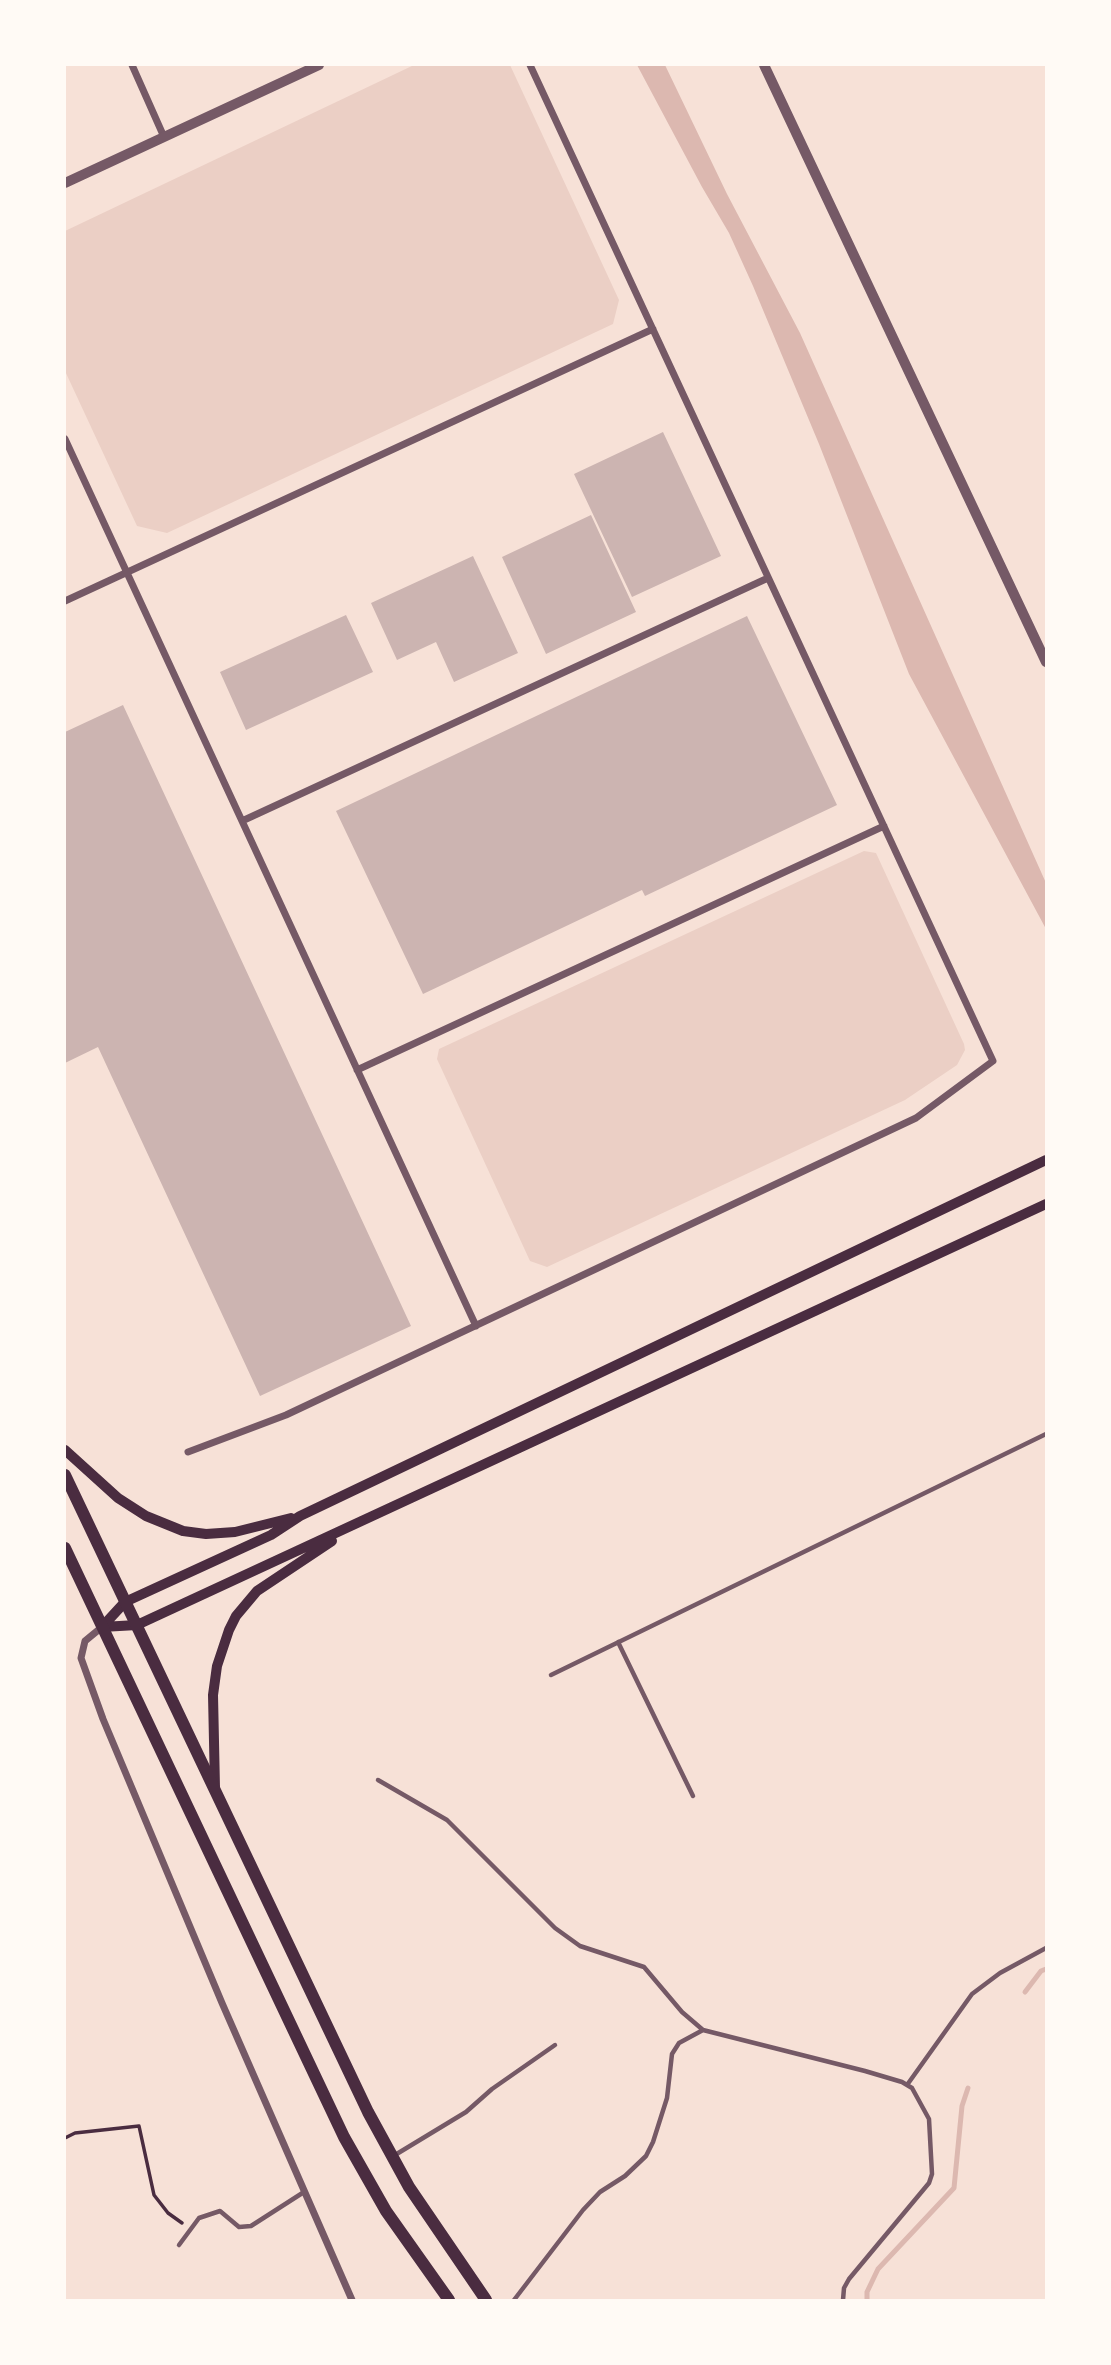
<!DOCTYPE html>
<html>
<head>
<meta charset="utf-8">
<style>
  body { margin:0 }
  #map { position:relative; width:1111px; height:2365px; overflow:hidden; background:#f7e1d7; font-family:"Roboto Condensed",sans-serif }
  canvas { display:block }
  .frame { position:absolute; inset:0; border:66px solid #fffaf5; pointer-events:none }
</style>
</head>
<body>
<div id="map">
<canvas width="1111" height="2365"></canvas>
<div class="frame"></div>
</div>
<script>
const context = document.querySelector('canvas').getContext('2d');
context.lineJoin = 'round';
function paint(path, color) { context.fillStyle = color; context.fill(path, 'evenodd'); }
const toPath = rows => new Path2D(rows.map(r => 'M' + r).join(''));
function stroke(path, color, width, dash) { context.strokeStyle = color; context.lineWidth = width; context.lineCap = dash ? 'butt' : 'round'; context.setLineDash(dash || []); context.stroke(path); }
paint(toPath([
  [414,65,510,65,619,300,613,324,167,533,137,526,65,371,65,231],
  [864,851,876,853,964,1044,965,1050,957,1065,905,1100,547,1267,530,1261,437,1059,439,1049]
]), '#ebcfc5');
paint(toPath([
  [637,65,665,65,727,194,800,333,1046,883,1046,929,909,674,819,444,753,286,729,233,702,187]
]), '#dcb8b0');
stroke(toPath([
  [1025,1992,1041,1971,1046,1969],
  [867,2300,867,2292,878,2269,954,2188,962,2106,968,2088]
]), '#dcb8b0', 5);
paint(toPath([
  [663,432,721,556,632,597,574,474],
  [591,515,636,612,546,654,502,557],
  [473,556,518,653,454,682,436,642,397,660,371,603],
  [346,615,373,672,246,730,220,672],
  [747,616,837,805,645,896,642,890,423,994,336,811],
  [123,705,411,1326,260,1396,98,1047,65,1063,65,732]
]), '#ccb4b1');
stroke(toPath([
  [65,2138,75,2133,139,2126,154,2195,168,2213,182,2223]
]), '#4a2c40', 3.5);
stroke(toPath([
  [618,1642,693,1796],
  [551,1675,1046,1434],
  [378,1780,447,1820,555,1928,580,1946,644,1967,682,2012,703,2030,865,2071,902,2082,912,2088,929,2119,932,2174,929,2183,849,2279,844,2288,843,2300],
  [907,2085,972,1994,1000,1973,1046,1948],
  [395,2155,466,2112,492,2089,555,2045],
  [179,2245,199,2218,220,2211,239,2227,251,2226,304,2192],
  [514,2300,583,2210,600,2192,625,2176,646,2156,653,2142,667,2098,672,2054,679,2043,703,2030]
]), '#755966', 4.5);
stroke(toPath([
  [132,65,164,137],
  [65,439,476,1326],
  [65,601,653,329],
  [242,821,768,578],
  [357,1070,884,826],
  [188,1452,286,1415,916,1118,993,1061,530,65],
  [102,1627,85,1641,81,1658,103,1719,222,2003,352,2300]
]), '#755966', 7);
stroke(toPath([
  [764,65,1046,662],
  [65,183,319,65]
]), '#755966', 10);
stroke(toPath([
  [65,1450,118,1498,146,1516,183,1531,206,1534,235,1532,291,1518],
  [102,1627,125,1602,271,1535,300,1516,1046,1160],
  [102,1627,137,1625,1046,1204],
  [215,1788,213,1695,217,1666,229,1630,236,1616,257,1591,332,1541]
]), '#4a2c40', 10);
stroke(toPath([
  [65,1475,368,2112,409,2187,486,2300],
  [65,1548,344,2137,386,2211,449,2300]
]), '#4a2c40', 12);
</script>
</body>
</html>
